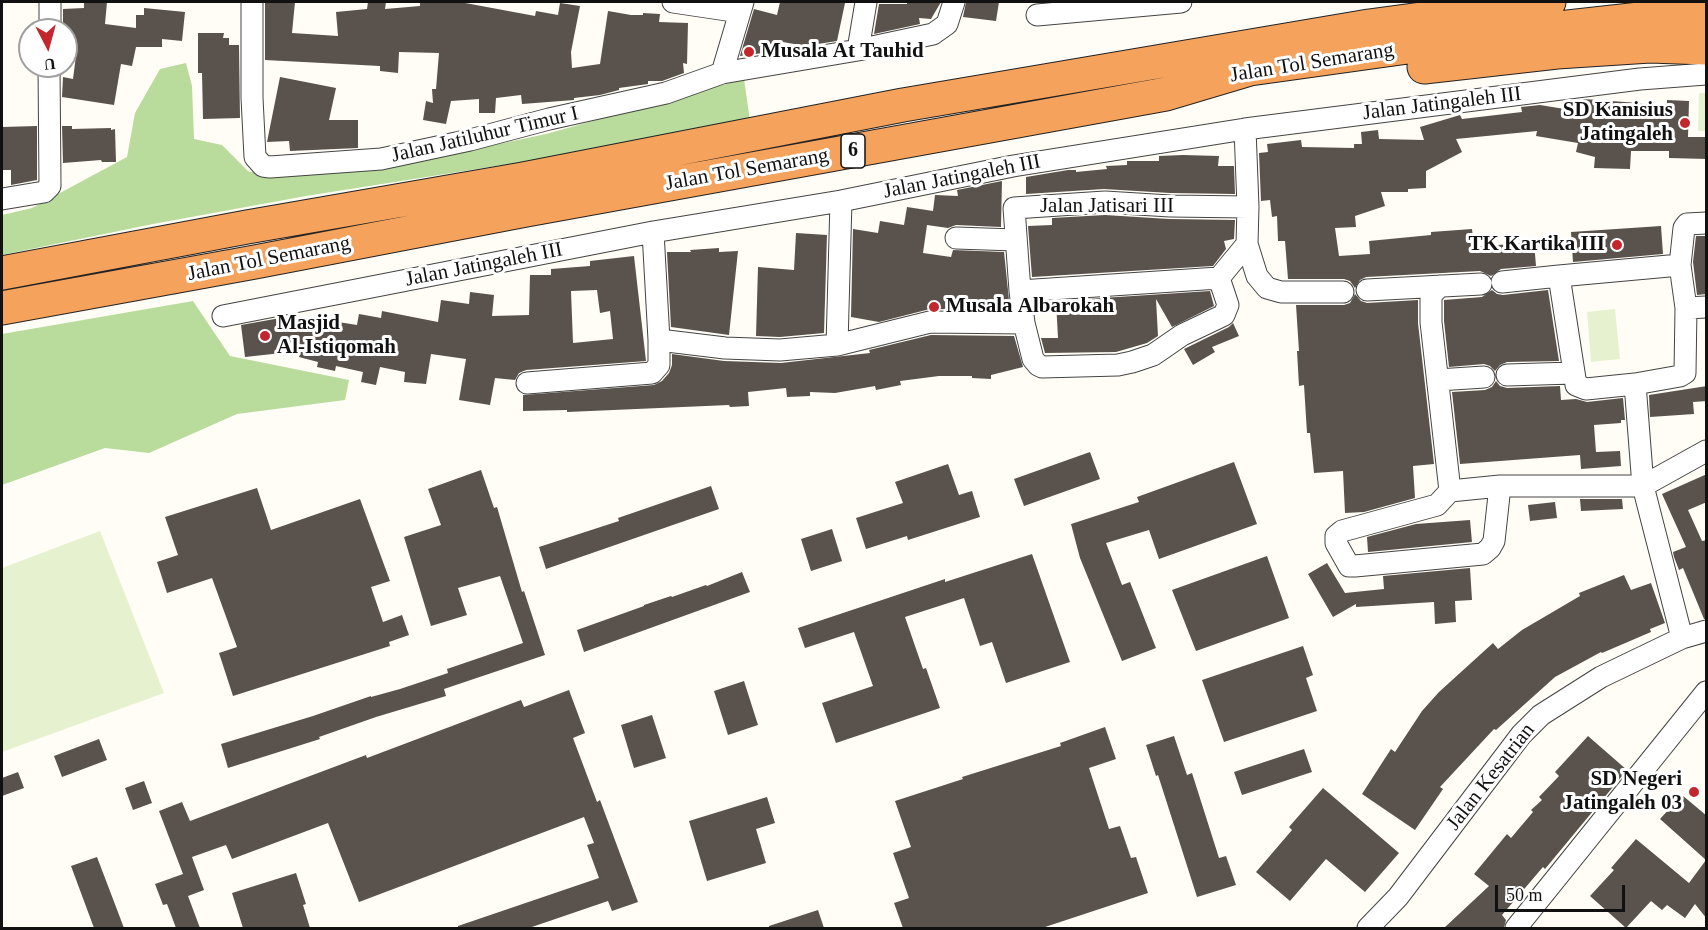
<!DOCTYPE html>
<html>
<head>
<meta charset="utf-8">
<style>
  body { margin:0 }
  #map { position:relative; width:1708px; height:930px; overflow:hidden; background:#fffdf5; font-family:Georgia,serif }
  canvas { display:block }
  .frame { position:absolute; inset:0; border:3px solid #111; pointer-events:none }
  .north { position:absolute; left:18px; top:18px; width:60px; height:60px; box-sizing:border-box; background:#fff; border:2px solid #a0a0a0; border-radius:50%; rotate:174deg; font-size:16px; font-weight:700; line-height:24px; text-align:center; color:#111 }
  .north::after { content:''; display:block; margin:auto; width:21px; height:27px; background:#c4262e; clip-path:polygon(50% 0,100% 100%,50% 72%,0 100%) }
  .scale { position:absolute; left:1495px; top:885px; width:130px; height:27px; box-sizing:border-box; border:3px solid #111; border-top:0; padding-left:8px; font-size:18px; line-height:21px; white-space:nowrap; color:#111; -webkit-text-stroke:4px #fff; paint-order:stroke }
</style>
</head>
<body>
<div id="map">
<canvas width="1708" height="930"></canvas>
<div class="frame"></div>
<div class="north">U</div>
<div class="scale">50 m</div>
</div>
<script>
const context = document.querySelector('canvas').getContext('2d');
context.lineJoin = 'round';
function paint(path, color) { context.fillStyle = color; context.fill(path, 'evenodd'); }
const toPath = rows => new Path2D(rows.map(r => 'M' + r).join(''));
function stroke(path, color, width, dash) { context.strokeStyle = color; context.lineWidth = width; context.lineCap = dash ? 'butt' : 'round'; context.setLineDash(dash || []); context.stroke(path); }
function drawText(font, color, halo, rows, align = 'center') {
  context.font = font + ' Georgia,serif'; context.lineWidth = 6; context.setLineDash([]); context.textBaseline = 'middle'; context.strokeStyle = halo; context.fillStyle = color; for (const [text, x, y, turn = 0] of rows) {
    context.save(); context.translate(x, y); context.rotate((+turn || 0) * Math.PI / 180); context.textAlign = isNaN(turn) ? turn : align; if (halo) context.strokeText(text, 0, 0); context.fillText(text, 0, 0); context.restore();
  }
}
paint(toPath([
  [186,63,192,86,194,139,222,145,249,172,381,169,546,134,744,79,750,121,553,157,306,196,153,224,2,255,2,215,32,208,127,157,135,113,160,69],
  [193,301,230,356,349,380,345,400,237,414,149,453,105,448,2,485,2,334]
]), '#b9dc9c');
paint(toPath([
  [1699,93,1706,93,1706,131,1698,131],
  [1615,309,1620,359,1591,362,1587,312],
  [100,531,164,693,2,752,2,568]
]), '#e6f2cf');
paint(toPath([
  [84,2,107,2,105,24,136,28,136,15,144,15,144,8,185,12,182,41,162,39,162,47,136,47,132,66,121,64,114,105,62,97,63,77,73,79,77,48,66,49,66,30,63,30,63,9,84,8],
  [265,2,295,2,292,33,338,36,336,12,367,9,368,2,386,2,385,9,420,6,420,3,460,2,535,16,536,11,558,15,560,3,580,6,571,52,572,68,600,64,608,11,631,15,643,15,643,13,660,14,659,22,688,23,687,64,683,63,684,73,662,81,648,81,648,84,619,88,619,90,600,95,574,98,574,100,522,104,521,95,496,98,495,113,479,113,479,99,451,101,446,124,423,120,426,101,433,103,432,89,436,89,439,53,399,52,398,73,380,71,380,66,265,60],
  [780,2,845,3,837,41,805,46,783,42,781,50,765,46,763,53,740,56,754,9,777,15],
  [907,2,941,2,931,19,919,18,920,24,874,34,879,4,907,4],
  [966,2,999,2,996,21,963,17],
  [198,33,224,33,223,38,229,38,229,45,239,45,240,118,203,119,202,73,198,73],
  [280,77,336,88,329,120,358,120,358,148,290,151,289,141,267,142],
  [1583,99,1667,105,1667,100,1689,101,1688,137,1707,137,1707,159,1669,158,1669,151,1631,151,1630,169,1594,168,1595,157,1576,152,1578,143,1536,136,1537,131,1456,139,1462,152,1426,171,1426,188,1408,189,1408,192,1381,192,1385,206,1355,216,1356,227,1335,228,1339,256,1370,254,1369,241,1431,235,1431,232,1472,229,1474,247,1534,242,1536,266,1501,269,1491,276,1480,271,1366,277,1360,280,1355,288,1350,281,1344,279,1288,279,1285,241,1278,241,1277,216,1272,217,1270,200,1261,201,1259,153,1268,152,1267,144,1301,140,1302,147,1354,148,1354,144,1362,144,1361,132,1378,130,1379,139,1424,140,1420,127,1460,115,1462,119,1522,112,1521,107,1540,105,1583,112],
  [37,126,37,180,11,185,11,170,2,170,2,127],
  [62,126,72,126,72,129,111,128,111,130,115,129,116,162,102,162,101,160,63,163],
  [1183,155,1219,156,1218,166,1234,166,1235,194,1170,193,1104,189,1026,194,1026,177,1068,170,1076,170,1076,172,1107,169,1106,166,1127,165,1127,161,1159,161,1159,156],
  [1002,181,1001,227,956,225,948,228,927,225,923,253,951,257,953,250,1004,252,1010,310,930,309,879,322,851,317,853,229,878,233,880,221,904,225,907,207,933,211,935,195,958,196,957,190],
  [1105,215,1169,219,1235,220,1234,239,1224,241,1226,249,1213,266,1032,277,1028,226,1052,225,1052,218],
  [1661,226,1663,254,1573,262,1571,232],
  [796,233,827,235,824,333,780,337,756,336,758,267,794,270],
  [1696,236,1707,236,1707,294,1697,295,1693,262],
  [719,248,719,252,738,251,729,335,671,327,667,252,691,252,690,250],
  [634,256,646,361,526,370,519,373,515,380,495,378,490,405,459,400,466,359,431,354,426,384,404,382,405,372,380,367,376,385,361,382,363,372,336,366,335,371,317,367,318,362,299,357,300,351,245,357,241,325,286,317,331,328,332,321,357,325,359,314,381,318,382,311,438,322,441,300,469,304,470,292,494,295,492,316,529,315,530,275,551,275,551,269,590,266,590,261],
  [597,290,600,313,610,311,613,339,573,343,571,291],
  [1492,290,1497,294,1503,295,1548,290,1559,361,1507,362,1500,365,1495,371,1490,366,1484,364,1449,367,1444,321,1444,300,1482,297],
  [1210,291,1214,306,1172,327,1156,299,1158,336,1147,343,1116,352,1045,353,1041,338,1058,338,1056,301],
  [1355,294,1361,301,1367,303,1418,300,1418,323,1434,464,1413,466,1415,498,1364,512,1345,513,1343,471,1314,473,1310,433,1307,433,1304,385,1299,386,1297,351,1299,351,1296,305,1344,305,1350,303],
  [1233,323,1239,336,1212,347,1215,352,1193,365,1184,349,1229,327],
  [931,335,1014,336,1023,367,991,375,991,379,972,378,972,376,939,376,900,381,901,385,876,390,875,386,835,393,810,392,810,396,787,397,786,388,748,392,749,406,730,407,729,405,567,412,567,410,523,411,523,395,654,385,662,381,669,373,672,365,672,354,724,361,781,363,870,353,869,350],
  [1496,381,1500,386,1507,388,1560,386,1561,400,1576,399,1587,402,1623,398,1625,420,1621,420,1621,423,1594,425,1596,452,1620,451,1621,466,1581,469,1580,455,1460,464,1452,392,1485,390,1492,387],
  [1707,386,1707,401,1693,402,1694,414,1650,417,1649,395],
  [1090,452,1100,479,1024,506,1014,479],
  [1234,462,1257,524,1159,559,1149,530,1106,543,1122,585,1130,582,1156,648,1122,661,1080,558,1071,524,1139,502,1137,497],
  [948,464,959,495,972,491,980,517,908,540,907,536,866,549,856,518,903,503,895,482],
  [481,470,494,508,497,507,522,592,524,591,545,655,444,689,446,696,376,717,319,737,320,739,228,768,221,744,313,716,371,696,371,697,400,689,448,673,447,669,523,643,500,576,458,588,467,615,431,626,404,537,441,525,428,489],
  [1707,474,1707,502,1688,510,1702,541,1707,540,1707,619,1704,619,1683,568,1679,570,1674,557,1673,552,1686,547,1662,494],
  [711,486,719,509,546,569,539,547,619,521,618,518],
  [257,488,271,530,360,499,390,581,371,587,383,622,402,615,409,635,389,642,390,646,233,696,219,653,237,647,212,578,167,593,157,562,178,555,165,517],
  [1580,499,1622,499,1623,509,1581,511],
  [1555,502,1557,518,1530,521,1528,505],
  [1470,520,1472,542,1368,552,1367,537,1416,524],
  [832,529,842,561,811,571,801,539],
  [1032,554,1070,662,1006,683,992,642,980,646,964,598,905,617,923,669,926,668,940,708,836,743,822,703,873,686,854,632,805,648,798,628,945,579,945,582],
  [1267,556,1289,618,1196,651,1172,590],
  [1327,563,1345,593,1384,589,1383,576,1470,568,1472,600,1455,601,1456,622,1435,624,1434,602,1356,607,1356,604,1333,617,1308,574],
  [742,572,750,592,584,652,577,630,644,606,644,605,671,596,672,597,706,585,707,586],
  [1624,575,1631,590,1651,583,1665,623,1650,629,1651,632,1602,653,1601,652,1555,677,1496,730,1494,729,1440,787,1443,789,1415,830,1362,794,1391,749,1395,752,1422,711,1439,692,1493,643,1498,649,1522,630,1580,596,1579,593],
  [1303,646,1313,675,1306,678,1317,711,1224,742,1202,680],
  [744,681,758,725,728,735,714,691],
  [569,690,585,733,573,738,597,802,600,800,638,902,612,911,608,901,529,928,458,928,458,926,599,878,587,845,594,843,584,817,359,902,328,823,232,859,226,845,192,857,204,890,188,896,200,928,176,928,167,904,163,905,155,884,183,874,159,811,182,802,190,821,366,755,367,758,521,700,524,707],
  [652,715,666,758,634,768,621,725],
  [1105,727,1116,759,1089,768,1109,829,1120,826,1131,858,1136,857,1148,893,1042,928,903,928,894,903,909,898,893,853,911,847,895,801,963,779,962,777,1061,746,1060,743],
  [1174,736,1187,775,1192,773,1219,858,1226,856,1236,885,1197,897,1158,775,1156,776,1146,745],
  [1588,736,1627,770,1545,869,1543,867,1502,915,1506,920,1504,928,1444,928,1489,886,1474,874,1507,834,1511,838,1533,812,1531,810,1542,800,1539,797,1559,776,1555,772],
  [99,739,107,760,62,777,54,756],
  [1304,749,1312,772,1242,795,1234,772],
  [18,772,24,788,2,796,2,778],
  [144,781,152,803,133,810,125,788],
  [1323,788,1399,853,1365,892,1326,859,1290,901,1256,872,1292,830,1289,827],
  [1682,795,1707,816,1707,919,1695,904,1685,918,1667,905,1662,910,1651,901,1626,928,1590,896,1614,870,1611,868,1636,839,1689,883,1706,860,1660,819],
  [767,797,775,823,756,829,766,863,707,881,689,821],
  [97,857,124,928,94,928,71,866],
  [296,873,306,904,303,905,310,928,243,928,232,893],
  [818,910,824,928,769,928,769,926]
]), '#5a524d');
const street = toPath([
  [252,2,252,98,255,157,263,166,270,167,381,159,470,140,549,119,666,93,722,73,858,50,933,34,947,24,954,2],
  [673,2,740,12],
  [1037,15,1181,2],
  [50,30,50,2],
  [858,50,866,2],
  [722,73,743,2],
  [2,199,44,192,50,186,49,66],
  [653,232,659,340,725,348,780,350,837,345,841,201],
  [956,238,1015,240],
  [1247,244,1257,276,1267,288,1281,292,1343,292],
  [1680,265,1686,308,1685,373,1680,376,1635,384,1586,389,1576,385,1559,276,1680,265],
  [1680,265,1684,228,1687,224,1706,223],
  [1502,282,1559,276],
  [1440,286,1431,295,1431,322,1450,491],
  [1367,290,1481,284],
  [1020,291,1219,278,1247,244,1248,207,1245,129],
  [1686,308,1706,307],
  [223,316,653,232,841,201,1013,166,1245,129,1640,79,1706,74],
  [1024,323,1020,291,1014,208,1105,202,1170,206,1248,207],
  [837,345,930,322,1024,323,1033,359,1038,365,1042,367,1118,365,1132,362,1153,355,1182,335,1224,315,1228,305,1219,278],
  [1507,375,1573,373],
  [1438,380,1484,377],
  [527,383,652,373,659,365,659,340],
  [1635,384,1643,486,1682,638],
  [1450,491,1437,505,1342,531,1336,536,1336,543,1349,566,1355,566,1483,554,1490,548,1494,541,1500,486],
  [1450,491,1500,486,1643,486,1706,451],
  [1368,928,1398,897,1521,735,1541,715,1601,677,1682,638,1706,631],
  [1516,928,1706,692]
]);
const highway = toPath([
  [1424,67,1557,52,1650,46,1706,48],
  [2,273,247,227,523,179,903,105,1369,26,1549,2],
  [2,308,255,262,526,210,1166,94,1250,69,1487,36,1649,18,1706,16]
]);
stroke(street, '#444', 23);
stroke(highway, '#222', 35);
stroke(street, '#fff', 21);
stroke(highway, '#f5a25d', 33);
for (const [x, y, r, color] of [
  [749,52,6,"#c4262e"],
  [1685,123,6,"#c4262e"],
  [1617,245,6,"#c4262e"],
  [934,307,6,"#c4262e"],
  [265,336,6,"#c4262e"],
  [1694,792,6,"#c4262e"]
]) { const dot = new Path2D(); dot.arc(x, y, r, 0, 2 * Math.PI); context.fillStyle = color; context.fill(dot); stroke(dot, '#fff', 2); }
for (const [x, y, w] of [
  [853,151,24]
]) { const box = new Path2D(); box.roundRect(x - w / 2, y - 17, w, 34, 4.5); context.fillStyle = '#fff'; context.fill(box); stroke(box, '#111', 1.5); }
drawText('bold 20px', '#111', null, [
  ["6",853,151]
]);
drawText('bold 21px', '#111', '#fff', [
  ["Musala At Tauhid",761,52],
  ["SD Kanisius",1673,111,"right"],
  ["Jatingaleh",1673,135,"right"],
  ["TK Kartika III",1605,245,"right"],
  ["Musala Albarokah",946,307],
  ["Masjid",277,324],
  ["Al-Istiqomah",277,348],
  ["SD Negeri",1682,780,"right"],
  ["Jatingaleh 03",1682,804,"right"]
], 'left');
drawText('21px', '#111', '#fff', [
  ["Jalan Tol Semarang",1312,63,-9],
  ["Jalan Jatingaleh III",1442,104,-7],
  ["Jalan Jatiluhur Timur I",485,135,-13],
  ["Jalan Tol Semarang",747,170,-10],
  ["Jalan Jatingaleh III",962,177,-11],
  ["Jalan Jatisari III",1107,206],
  ["Jalan Tol Semarang",269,259,-11],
  ["Jalan Jatingaleh III",484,265,-11],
  ["Jalan Kesatrian",1491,777,-52]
]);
</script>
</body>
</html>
